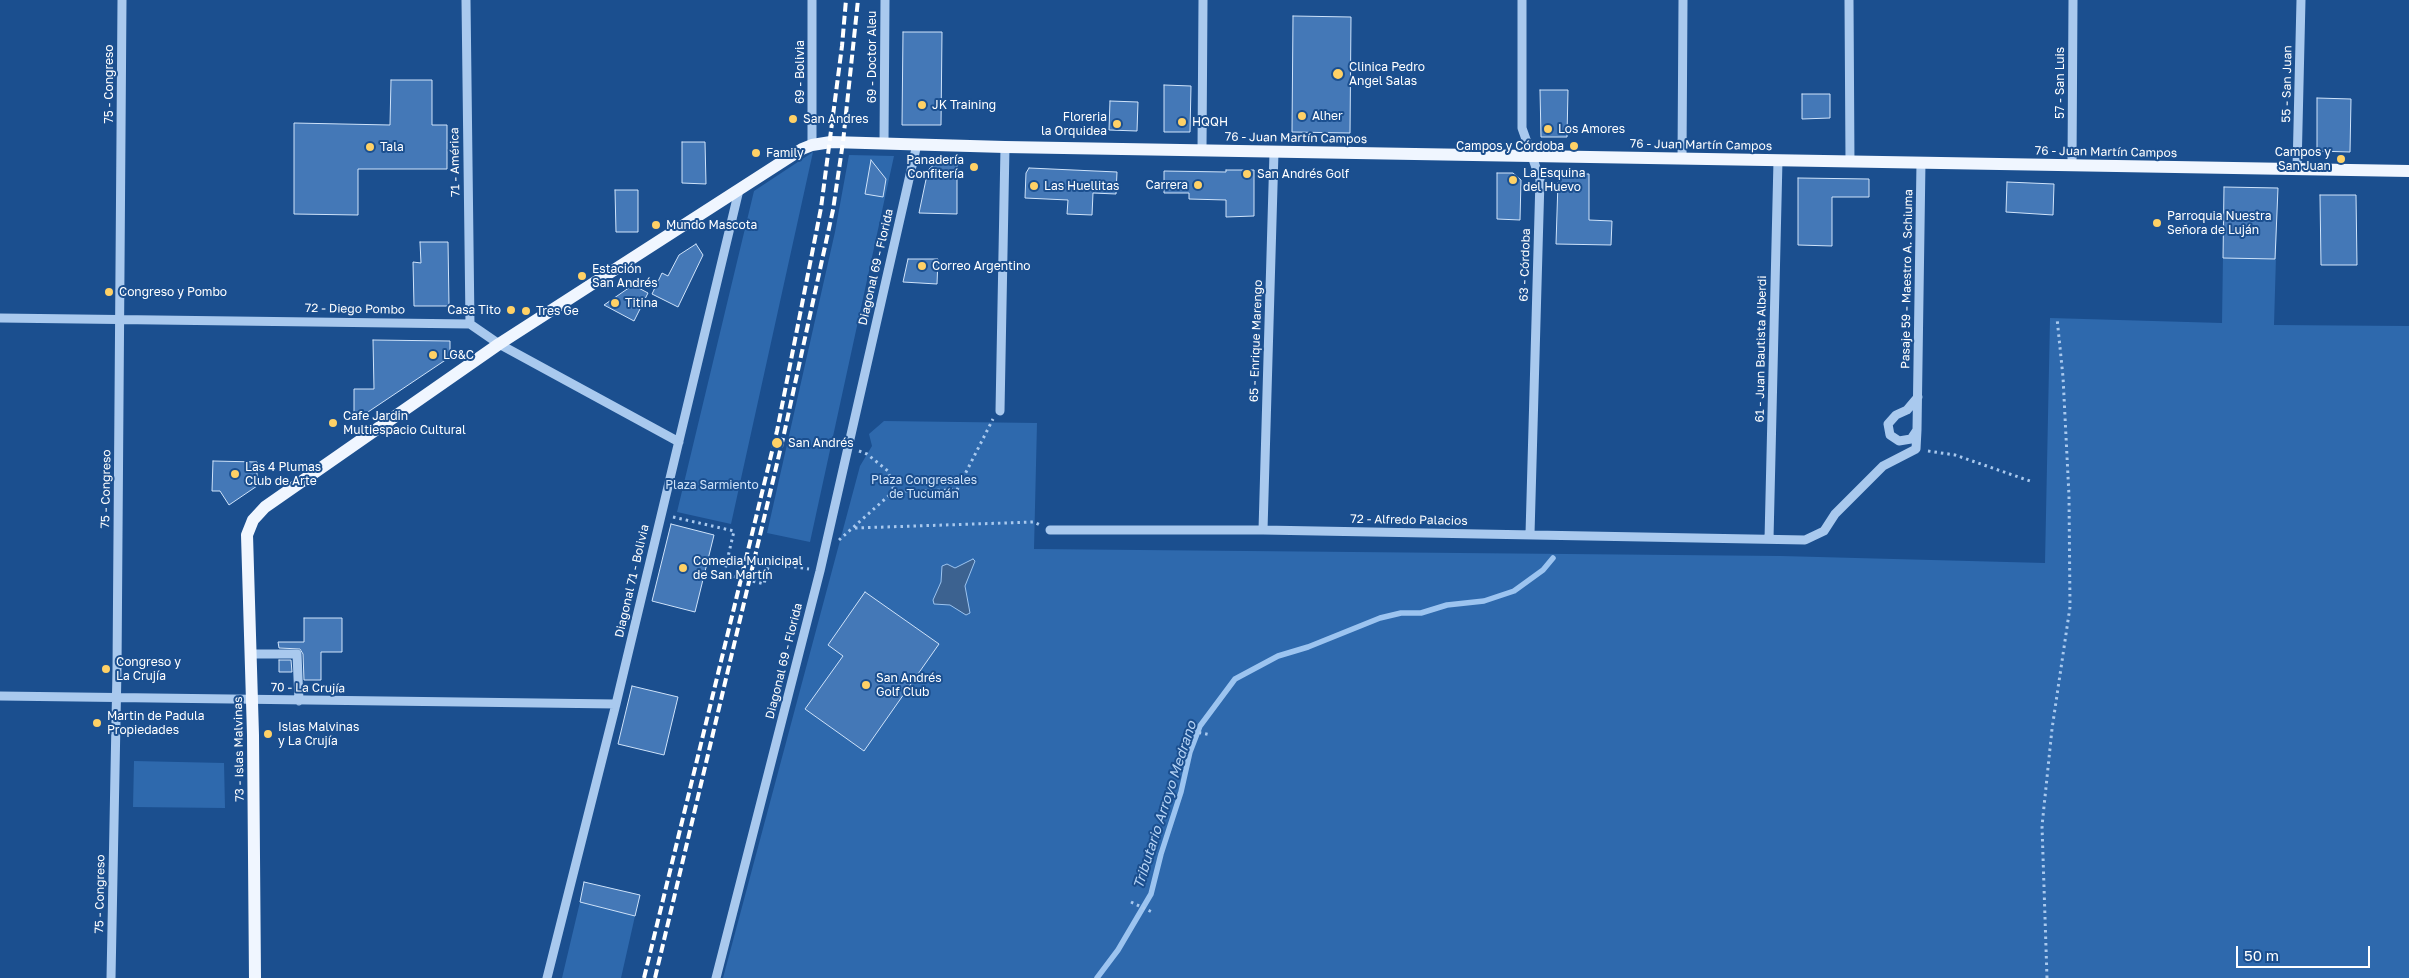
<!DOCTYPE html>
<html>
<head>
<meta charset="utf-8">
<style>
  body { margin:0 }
  #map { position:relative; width:2409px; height:978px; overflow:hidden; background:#1b4f8f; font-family:"Golos Text",sans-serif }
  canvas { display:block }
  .scale { position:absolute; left:2236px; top:946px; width:134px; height:22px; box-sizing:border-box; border:2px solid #fff; border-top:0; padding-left:6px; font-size:15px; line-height:18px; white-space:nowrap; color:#fff; -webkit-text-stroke:4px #1b4f8f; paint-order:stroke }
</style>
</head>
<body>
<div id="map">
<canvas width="2409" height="978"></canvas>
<div class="scale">50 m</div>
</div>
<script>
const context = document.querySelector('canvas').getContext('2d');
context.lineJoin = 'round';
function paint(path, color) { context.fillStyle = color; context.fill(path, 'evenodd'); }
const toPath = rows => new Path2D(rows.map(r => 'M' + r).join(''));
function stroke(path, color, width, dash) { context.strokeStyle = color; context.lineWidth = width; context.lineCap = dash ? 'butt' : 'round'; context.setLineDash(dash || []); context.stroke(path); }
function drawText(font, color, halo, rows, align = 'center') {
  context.font = font + ' "Golos Text",sans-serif'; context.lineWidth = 4; context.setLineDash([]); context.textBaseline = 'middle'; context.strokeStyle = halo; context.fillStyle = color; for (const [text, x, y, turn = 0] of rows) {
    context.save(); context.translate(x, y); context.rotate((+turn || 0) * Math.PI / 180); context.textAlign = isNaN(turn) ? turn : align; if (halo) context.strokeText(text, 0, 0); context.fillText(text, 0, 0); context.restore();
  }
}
paint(toPath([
  [813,152,731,524,677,512,754,191],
  [849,155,894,156,810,542,767,533,835,232],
  [2224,187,2278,188,2274,325,2409,326,2409,978,723,978,860,466,872,446,869,434,884,421,1037,423,1034,549,1781,556,2045,563,2050,318,2222,323],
  [134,761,224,763,225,808,133,807],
  [580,902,635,916,621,978,562,978]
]), '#2e69ad');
const water = toPath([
  [973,559,975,561,965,586,970,613,966,615,950,605,934,604,933,600,941,582,942,566,947,564,955,568,973,559]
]);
paint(water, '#3c6290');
stroke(water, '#9cc4f0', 1);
stroke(toPath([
  [1097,978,1118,950,1151,894,1161,854,1181,792,1190,752,1200,726,1235,679,1278,656,1308,647,1380,618,1401,613,1421,613,1447,605,1484,601,1514,591,1543,570,1553,558]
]), '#9cc4f0', 5.5);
const building = toPath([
  [1293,16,1351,17,1350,133,1292,132,1293,16],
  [903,32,942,32,941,125,902,125,903,32],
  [391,80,432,80,432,125,447,125,447,169,358,169,358,215,294,214,294,123,390,125,391,80],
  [1164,85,1191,86,1190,132,1164,132,1164,85],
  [1540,90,1568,90,1567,137,1541,137,1540,90],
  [1802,94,1830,94,1830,118,1802,119,1802,94],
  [2317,98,2351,99,2350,152,2317,151,2317,98],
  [1110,101,1138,102,1137,131,1109,130,1110,101],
  [682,142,705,142,706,184,682,183,682,142],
  [871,160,886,179,883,197,865,194,871,160],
  [937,162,957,162,957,214,919,213,928,170,937,162],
  [1029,168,1117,172,1116,194,1093,193,1092,215,1067,214,1068,200,1025,198,1026,173,1029,168],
  [1226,170,1254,170,1254,216,1226,217,1226,200,1189,199,1189,193,1164,193,1164,171,1226,172,1226,170],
  [1497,173,1513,173,1521,180,1520,220,1497,219,1497,173],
  [1566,174,1589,174,1589,220,1612,221,1611,245,1556,244,1558,182,1566,174],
  [1798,178,1869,179,1869,197,1832,197,1832,246,1798,245,1798,178],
  [2007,182,2054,184,2053,215,2006,212,2007,182],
  [2224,187,2278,188,2275,259,2223,258,2224,187],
  [615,190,638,190,638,232,616,232,615,190],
  [2320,195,2356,195,2357,265,2321,265,2320,195],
  [420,242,448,242,449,306,414,306,413,262,421,263,420,242],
  [696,244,703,255,678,307,652,294,662,273,668,276,679,255,696,244],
  [908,259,938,259,937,284,903,282,908,259],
  [633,285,648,293,634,321,604,305,633,285],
  [373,340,450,341,450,357,362,416,354,413,354,389,374,389,373,340],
  [213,461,257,462,257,486,229,505,220,491,212,491,213,461],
  [671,524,714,535,695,612,652,601,671,524],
  [865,592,939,644,864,751,805,709,843,656,828,645,865,592],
  [304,618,342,618,342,652,321,652,321,680,304,680,303,654,300,649,279,648,278,642,304,642,304,618],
  [279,660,291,660,292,672,279,672,279,660],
  [632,686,678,697,664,755,618,744,632,686],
  [584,882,640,895,635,916,580,902,584,882]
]);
paint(building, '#4478b7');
stroke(building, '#cfe3fa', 1);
stroke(toPath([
  [859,451,867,454,888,471,894,491],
  [1928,451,1955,455,2030,481],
  [673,517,734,531,724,574,764,584,769,563,809,569],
  [855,528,1034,522,1040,525],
  [839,540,894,491,957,490,993,419],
  [1186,730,1211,735],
  [1131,902,1154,913],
  [2047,978,2042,826,2052,729,2070,607,2069,496,2063,377,2057,318]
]), '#a9c9ee', 3, [2.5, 4]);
stroke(toPath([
  [466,0,470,324],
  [812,0,812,145],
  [1522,0,1522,128,1540,179,1530,534],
  [1849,0,1850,162],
  [884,143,885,0],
  [1202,150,1203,0],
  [1682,159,1683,0],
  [2072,165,2073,0],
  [2297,169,2301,0],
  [0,318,470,324,499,344,679,442],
  [1918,397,1907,410,1896,415,1888,424,1890,435,1899,441,1911,439,1917,430,1921,162],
  [1000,411,1005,147],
  [1050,530,1263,530,1805,540,1824,531,1835,514,1883,466,1916,449,1917,430],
  [1263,530,1274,152],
  [1769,539,1778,160],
  [251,654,297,654,299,701],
  [0,696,616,704],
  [111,978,117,669,122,0],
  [547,978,616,704,739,190],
  [716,978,820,571,917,144]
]), '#a9c9ee', 9);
stroke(toPath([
  [255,978,253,735,247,535,253,520,265,507,499,344,802,149,812,145,831,142,1005,147,2409,171]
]), '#f0f6ff', 12);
stroke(toPath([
  [644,978,777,431,821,208,842,46,846,0],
  [655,978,784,434,833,210,843,142,858,0]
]), '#fff', 4, [9, 4]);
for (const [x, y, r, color] of [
  [1338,74,6,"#ffd166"],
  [922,105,5,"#ffd166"],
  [1302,116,5,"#ffd166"],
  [793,119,5,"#ffd166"],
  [1182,122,5,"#ffd166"],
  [1117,124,5,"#ffd166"],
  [1548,129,5,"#ffd166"],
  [1574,146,5,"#ffd166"],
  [370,147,5,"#ffd166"],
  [756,153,5,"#ffd166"],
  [2341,159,5,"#ffd166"],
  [974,167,5,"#ffd166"],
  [1247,174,5,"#ffd166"],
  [1513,180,5,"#ffd166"],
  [1198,185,5,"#ffd166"],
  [1034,186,5,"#ffd166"],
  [2157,223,5,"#ffd166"],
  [656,225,5,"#ffd166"],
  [922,266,5,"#ffd166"],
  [582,276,5,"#ffd166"],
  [109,292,5,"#ffd166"],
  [615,303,5,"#ffd166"],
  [511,310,5,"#ffd166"],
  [526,311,5,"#ffd166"],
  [433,355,5,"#ffd166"],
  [333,423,5,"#ffd166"],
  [777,443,6,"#ffd166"],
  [235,474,5,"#ffd166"],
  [683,568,5,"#ffd166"],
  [106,669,5,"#ffd166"],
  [866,685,5,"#ffd166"],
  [97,723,5,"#ffd166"],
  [268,734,5,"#ffd166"]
]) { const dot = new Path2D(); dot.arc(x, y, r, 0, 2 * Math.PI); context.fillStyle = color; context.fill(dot); stroke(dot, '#1b4f8f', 2); }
drawText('12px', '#fff', '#1b4f8f', [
  ["69 - Doctor Aleu",872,57,-90],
  ["69 - Bolivia",800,72,-90],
  ["57 - San Luis",2060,83,-90],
  ["75 - Congreso",109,84,-90],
  ["55 - San Juan",2287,84,-89],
  ["76 - Juan Martín Campos",1296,138,1],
  ["76 - Juan Martín Campos",1701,145,1],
  ["76 - Juan Martín Campos",2106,152,1],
  ["71 - América",455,162,-91],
  ["63 - Córdoba",1525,265,-88],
  ["Diagonal 69 - Florida",876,267,-77],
  ["Pasaje 59 - Maestro A. Schiuma",1907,279,-89],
  ["72 - Diego Pombo",355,309,1],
  ["65 - Enrique Marengo",1256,341,-88],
  ["61 - Juan Bautista Alberdi",1761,349,-89],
  ["75 - Congreso",106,489,-89],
  ["72 - Alfredo Palacios",1409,520,1],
  ["Diagonal 71 - Bolivia",632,581,-77],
  ["Diagonal 69 - Florida",784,661,-76],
  ["70 - La Crujía",308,688,1],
  ["73 - Islas Malvinas",239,749,-91],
  ["75 - Congreso",100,894,-89]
]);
drawText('12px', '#fff', '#1b4f8f', [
  ["Clinica Pedro",1349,67],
  ["Angel Salas",1349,81],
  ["JK Training",932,105],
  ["Alher",1312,116],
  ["Floreria",1107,117,"right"],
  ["la Orquidea",1107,131,"right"],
  ["San Andres",803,119],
  ["HQQH",1192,122],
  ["Los Amores",1558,129],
  ["Campos y Córdoba",1564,146,"right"],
  ["Tala",380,147],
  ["Campos y",2331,152,"right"],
  ["San Juan",2331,166,"right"],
  ["Family",766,153],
  ["Panadería",964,160,"right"],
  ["Confitería",964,174,"right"],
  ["La Esquina",1523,173],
  ["del Huevo",1523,187],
  ["San Andrés Golf",1257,174],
  ["Carrera",1188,185,"right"],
  ["Las Huellitas",1044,186],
  ["Parroquia Nuestra",2167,216],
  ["Señora de Luján",2167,230],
  ["Mundo Mascota",666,225],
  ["Correo Argentino",932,266],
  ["Estación",592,269],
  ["San Andrés",592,283],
  ["Congreso y Pombo",119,292],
  ["Titina",625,303],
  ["Casa Tito",501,310,"right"],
  ["Tres Ge",536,311],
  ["LG&C",443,355],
  ["Cafe Jardin",343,416],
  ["Multiespacio Cultural",343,430],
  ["San Andrés",788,443],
  ["Las 4 Plumas",245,467],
  ["Club de Arte",245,481],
  ["Comedia Municipal",693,561],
  ["de San Martín",693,575],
  ["Congreso y",116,662],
  ["La Crujía",116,676],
  ["San Andrés",876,678],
  ["Golf Club",876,692],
  ["Martin de Padula",107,716],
  ["Propiedades",107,730],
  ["Islas Malvinas",278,727],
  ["y La Crujía",278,741]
], 'left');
drawText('12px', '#cfe3fa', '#1b4f8f', [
  ["Plaza Congresales",924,480],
  ["de Tucumán",924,494],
  ["Plaza Sarmiento",712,485]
]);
drawText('italic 14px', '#b5d3f5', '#1b4f8f', [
  ["Tributario Arroyo Medrano",1165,805,-72]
]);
</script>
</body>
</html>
